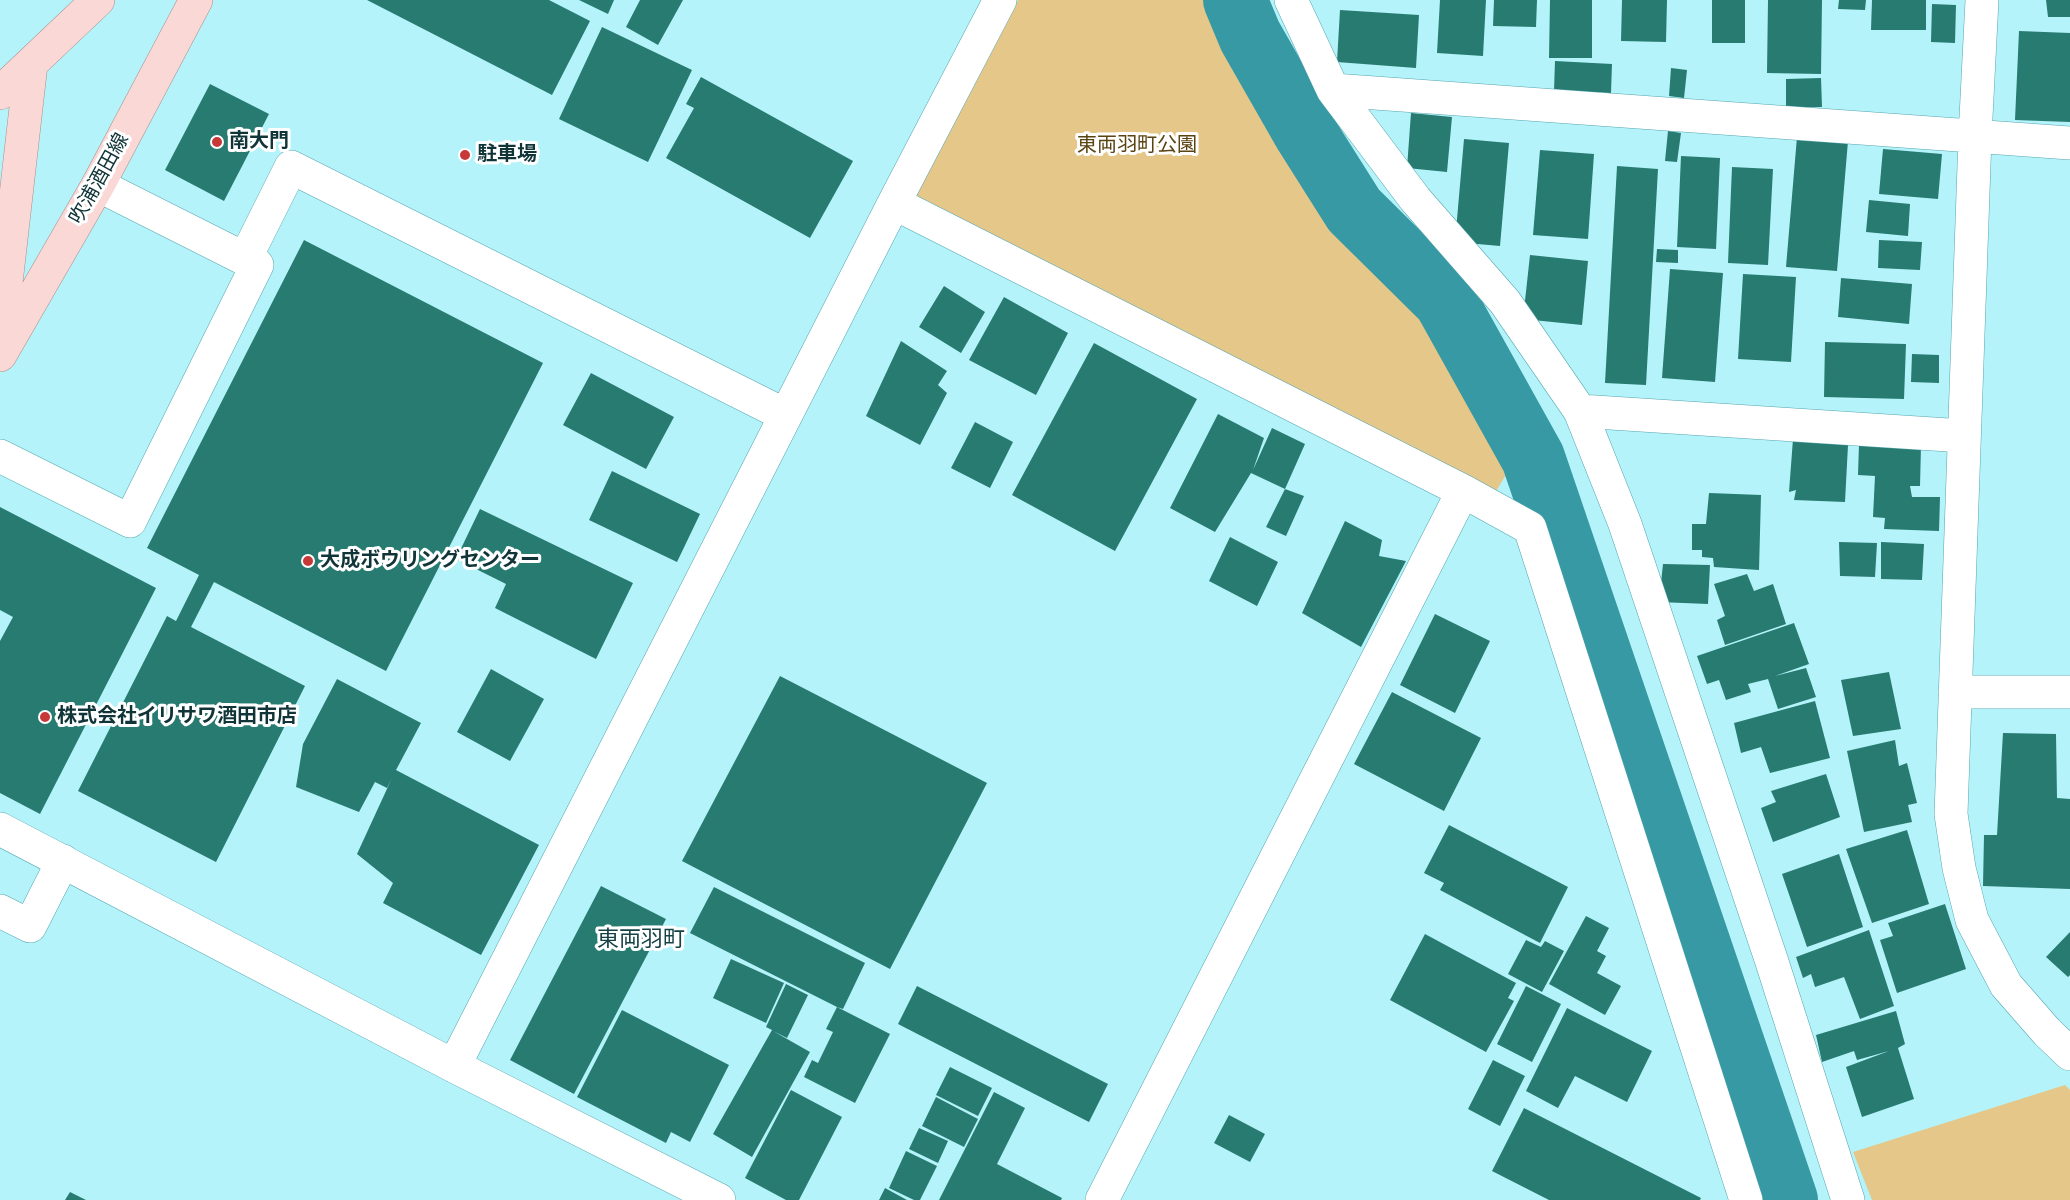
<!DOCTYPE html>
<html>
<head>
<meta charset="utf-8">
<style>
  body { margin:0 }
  canvas { display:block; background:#b4f3fa }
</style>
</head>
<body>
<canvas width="2070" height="1200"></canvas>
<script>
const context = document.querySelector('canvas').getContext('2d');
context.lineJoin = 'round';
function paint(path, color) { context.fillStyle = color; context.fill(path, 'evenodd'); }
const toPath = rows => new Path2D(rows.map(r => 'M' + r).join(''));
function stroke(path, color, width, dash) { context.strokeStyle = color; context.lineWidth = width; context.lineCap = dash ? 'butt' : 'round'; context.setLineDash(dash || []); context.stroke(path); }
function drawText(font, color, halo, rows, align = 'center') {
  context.font = font + ' "DM Sans","Noto Sans JP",sans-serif'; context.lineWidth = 6; context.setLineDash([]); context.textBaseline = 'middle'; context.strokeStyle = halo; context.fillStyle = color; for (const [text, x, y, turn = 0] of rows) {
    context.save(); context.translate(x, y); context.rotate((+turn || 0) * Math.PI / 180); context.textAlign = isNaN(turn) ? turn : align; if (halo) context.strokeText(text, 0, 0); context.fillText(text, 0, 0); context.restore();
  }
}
paint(toPath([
  [1018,0,1228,0,1245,42,1347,213,1440,305,1523,464,1507,473,1495,493,915,195],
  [2065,1085,2070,1090,2070,1200,1872,1200,1853,1152]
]), '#e5c789');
stroke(toPath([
  [1235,0,1250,36,1306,134,1354,210,1445,300,1533,458,1786,1200]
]), '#3699a3', 64);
paint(toPath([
  [367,0,549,0,590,21,552,95],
  [579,0,614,0,608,14],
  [640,0,683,0,658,45,626,27],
  [1440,0,1486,0,1483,56,1437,53],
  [1494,0,1537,0,1536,27,1493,26],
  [1550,0,1592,0,1592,58,1549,58],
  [1622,0,1667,0,1666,42,1621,41],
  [1712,0,1745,0,1745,43,1712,43],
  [1768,0,1822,0,1821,74,1767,73],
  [1839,0,1866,0,1865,10,1838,9],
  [1872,0,1926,0,1926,30,1871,30],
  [2046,0,2070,0,2070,17,2048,17],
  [1932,4,1956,5,1955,43,1931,42],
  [1340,10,1419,15,1416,68,1337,62],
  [602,27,692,70,648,162,559,119],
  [2019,31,2070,33,2070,122,2015,120],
  [1555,61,1612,64,1611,93,1554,91],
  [1671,68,1687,70,1684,98,1669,96],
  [701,77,853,161,810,238,666,158,694,108,686,104],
  [1821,78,1822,107,1786,108,1786,79],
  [210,84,269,114,224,201,165,170],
  [1411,113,1452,117,1447,172,1407,168],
  [1668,131,1681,133,1677,162,1665,161],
  [1797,137,1848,141,1837,271,1786,267],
  [1464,139,1509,143,1500,246,1455,242],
  [1883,149,1942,154,1938,199,1879,194],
  [1540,150,1594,154,1588,239,1533,235],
  [1681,156,1720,158,1716,249,1677,247],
  [1617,166,1658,169,1646,385,1605,383],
  [1732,167,1773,169,1768,265,1728,263],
  [1869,200,1910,204,1908,236,1866,232],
  [304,240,543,363,386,671,214,582,191,627,305,686,216,862,78,791,167,616,176,621,199,575,147,548],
  [1879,240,1922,242,1920,270,1878,268],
  [1657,249,1678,250,1678,263,1656,262],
  [1530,255,1588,261,1582,325,1523,319],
  [1670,269,1723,273,1715,382,1662,378],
  [1743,274,1796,277,1791,362,1738,359],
  [1841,278,1912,284,1909,324,1838,317],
  [944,286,985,312,961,353,919,327],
  [1004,297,1068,333,1036,395,969,360],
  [901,341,947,371,938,385,947,393,920,445,866,416],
  [1825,342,1906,344,1904,399,1824,397],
  [1094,343,1197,399,1115,551,1012,495],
  [1912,354,1939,355,1939,383,1911,382],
  [591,373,674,417,646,469,563,425],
  [1218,414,1264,438,1253,470,1272,428,1305,444,1285,489,1251,473,1215,532,1170,508],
  [975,422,1013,442,990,488,951,468],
  [1793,439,1848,445,1845,502,1794,500,1796,490,1789,492],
  [1859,444,1921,446,1920,486,1910,486,1912,497,1940,497,1939,531,1884,529,1885,518,1873,517,1875,476,1858,475],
  [612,471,700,514,677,562,589,520],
  [1285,489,1304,496,1286,536,1266,527],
  [1709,493,1761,495,1759,570,1714,567,1713,558,1702,557,1702,550,1692,550,1692,524,1706,524],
  [0,507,156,588,40,814,0,793,0,641,13,617,0,610],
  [480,509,633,583,596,659,495,608,506,584,456,559],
  [1345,521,1382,540,1379,556,1406,561,1361,647,1302,613],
  [1230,537,1278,562,1257,606,1209,581],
  [1839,542,1877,543,1875,577,1840,576],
  [1881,542,1924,544,1922,580,1881,579],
  [1663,564,1710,565,1708,604,1659,602],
  [1747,574,1754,591,1773,584,1786,624,1725,645,1717,620,1725,616,1714,584],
  [1435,614,1490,641,1455,713,1400,685],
  [1794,623,1809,664,1775,676,1806,668,1816,697,1778,709,1768,679,1748,684,1751,692,1726,700,1719,680,1707,684,1697,656],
  [491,669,544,699,510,761,457,732],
  [1889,672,1901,729,1853,736,1841,680],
  [780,676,987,783,890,969,682,861],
  [337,679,421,723,396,770,539,845,481,955,383,903,393,883,357,854,392,778,387,788,375,782,359,812,296,787,303,744],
  [1392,692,1481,738,1444,811,1354,764],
  [1815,701,1830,758,1770,773,1761,747,1741,753,1734,723],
  [2003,733,2056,734,2057,798,2070,799,2070,889,1983,886,1984,835,1997,835],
  [1895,740,1899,766,1907,763,1917,803,1908,805,1912,822,1864,832,1847,751],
  [1826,774,1840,817,1773,842,1761,808,1776,802,1771,791],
  [1449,825,1568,887,1540,943,1440,890,1444,883,1424,873],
  [1907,830,1929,904,1872,923,1846,849],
  [1839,854,1863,927,1807,947,1782,874],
  [601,886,666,919,574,1094,510,1060],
  [714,887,865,963,843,1009,837,1007,890,1034,855,1103,804,1077,812,1060,818,1063,833,1032,826,1029,837,1007,690,933],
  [1945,904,1966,969,1897,993,1880,940,1893,936,1888,923],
  [1586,916,1609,928,1597,951,1606,956,1597,973,1621,986,1605,1015,1549,984],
  [1869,930,1894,1006,1860,1019,1844,977,1815,987,1811,974,1803,978,1796,957],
  [2070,932,2070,975,2068,977,2046,957],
  [1425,934,1516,983,1508,998,1514,1001,1486,1052,1390,1000],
  [1526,940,1541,947,1545,941,1564,951,1542,992,1508,974],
  [731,959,784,983,766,1023,713,998],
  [786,984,808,995,787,1038,773,1031,810,1052,752,1157,713,1134,772,1030,766,1027],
  [917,986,1108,1084,1089,1122,898,1024],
  [1526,986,1561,1004,1532,1062,1497,1044],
  [1567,1008,1652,1051,1627,1102,1575,1076,1558,1108,1526,1091],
  [622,1010,729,1065,690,1142,671,1132,666,1143,577,1097],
  [1896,1011,1905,1044,1898,1048,1914,1099,1862,1117,1846,1067,1889,1051,1857,1060,1854,1051,1822,1062,1816,1035],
  [1493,1060,1525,1076,1500,1126,1468,1109],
  [950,1067,992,1088,978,1116,936,1095],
  [791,1090,842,1117,799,1200,786,1200,745,1178],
  [994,1092,1025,1108,997,1164,1062,1198,1061,1200,939,1200],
  [936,1097,978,1119,964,1147,922,1126],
  [1524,1108,1701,1198,1700,1200,1549,1200,1492,1171],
  [1229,1115,1265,1134,1250,1162,1214,1143],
  [919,1128,948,1141,938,1163,909,1149],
  [906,1151,937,1166,920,1200,914,1200,889,1188],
  [885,1188,907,1200,879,1200],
  [70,1192,86,1200,65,1200]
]), '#277b71');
const minor = toPath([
  [1291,0,1333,90,1415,199,1505,302,1580,411,1625,524,1771,959,1848,1200],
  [1982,0,1975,137,1951,814,1959,868,1972,920,2006,985,2047,1032,2070,1054],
  [1333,90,2070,143],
  [98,185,245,259,291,167,785,415],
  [894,203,1463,491,1530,528,1746,1200],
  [1580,411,1964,436],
  [0,456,130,521,257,265,245,259],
  [1955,692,2070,692],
  [0,829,454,1066,719,1200],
  [0,911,30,926,63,861],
  [454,1066,894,203,1000,0],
  [1102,1200,1463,491]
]);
const major = toPath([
  [0,93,98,0],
  [0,335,31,64],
  [0,355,98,185,196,0]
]);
stroke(minor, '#55a6af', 34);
stroke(major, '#a68e8c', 34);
stroke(minor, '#fff', 33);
stroke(major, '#fad8d5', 33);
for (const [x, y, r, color] of [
  [217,142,6,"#c73839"],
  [465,155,6,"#c73839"],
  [308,561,6,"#c73839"],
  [45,717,6,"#c73839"]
]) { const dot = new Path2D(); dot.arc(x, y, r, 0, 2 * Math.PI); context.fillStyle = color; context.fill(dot); stroke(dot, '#fff', 2); }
drawText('bold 20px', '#113438', '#fff', [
  ["南大門",229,142],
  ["駐車場",477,155],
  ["大成ボウリングセンター",320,561],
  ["株式会社イリサワ酒田市店",57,717]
], 'left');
drawText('20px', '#5a4411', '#fff', [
  ["東両羽町公園",1137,146]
]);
drawText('20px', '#113438', '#fff', [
  ["吹浦酒田線",100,179,-61]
]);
drawText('22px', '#164246', '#fff', [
  ["東両羽町",641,940]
]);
</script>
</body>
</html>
